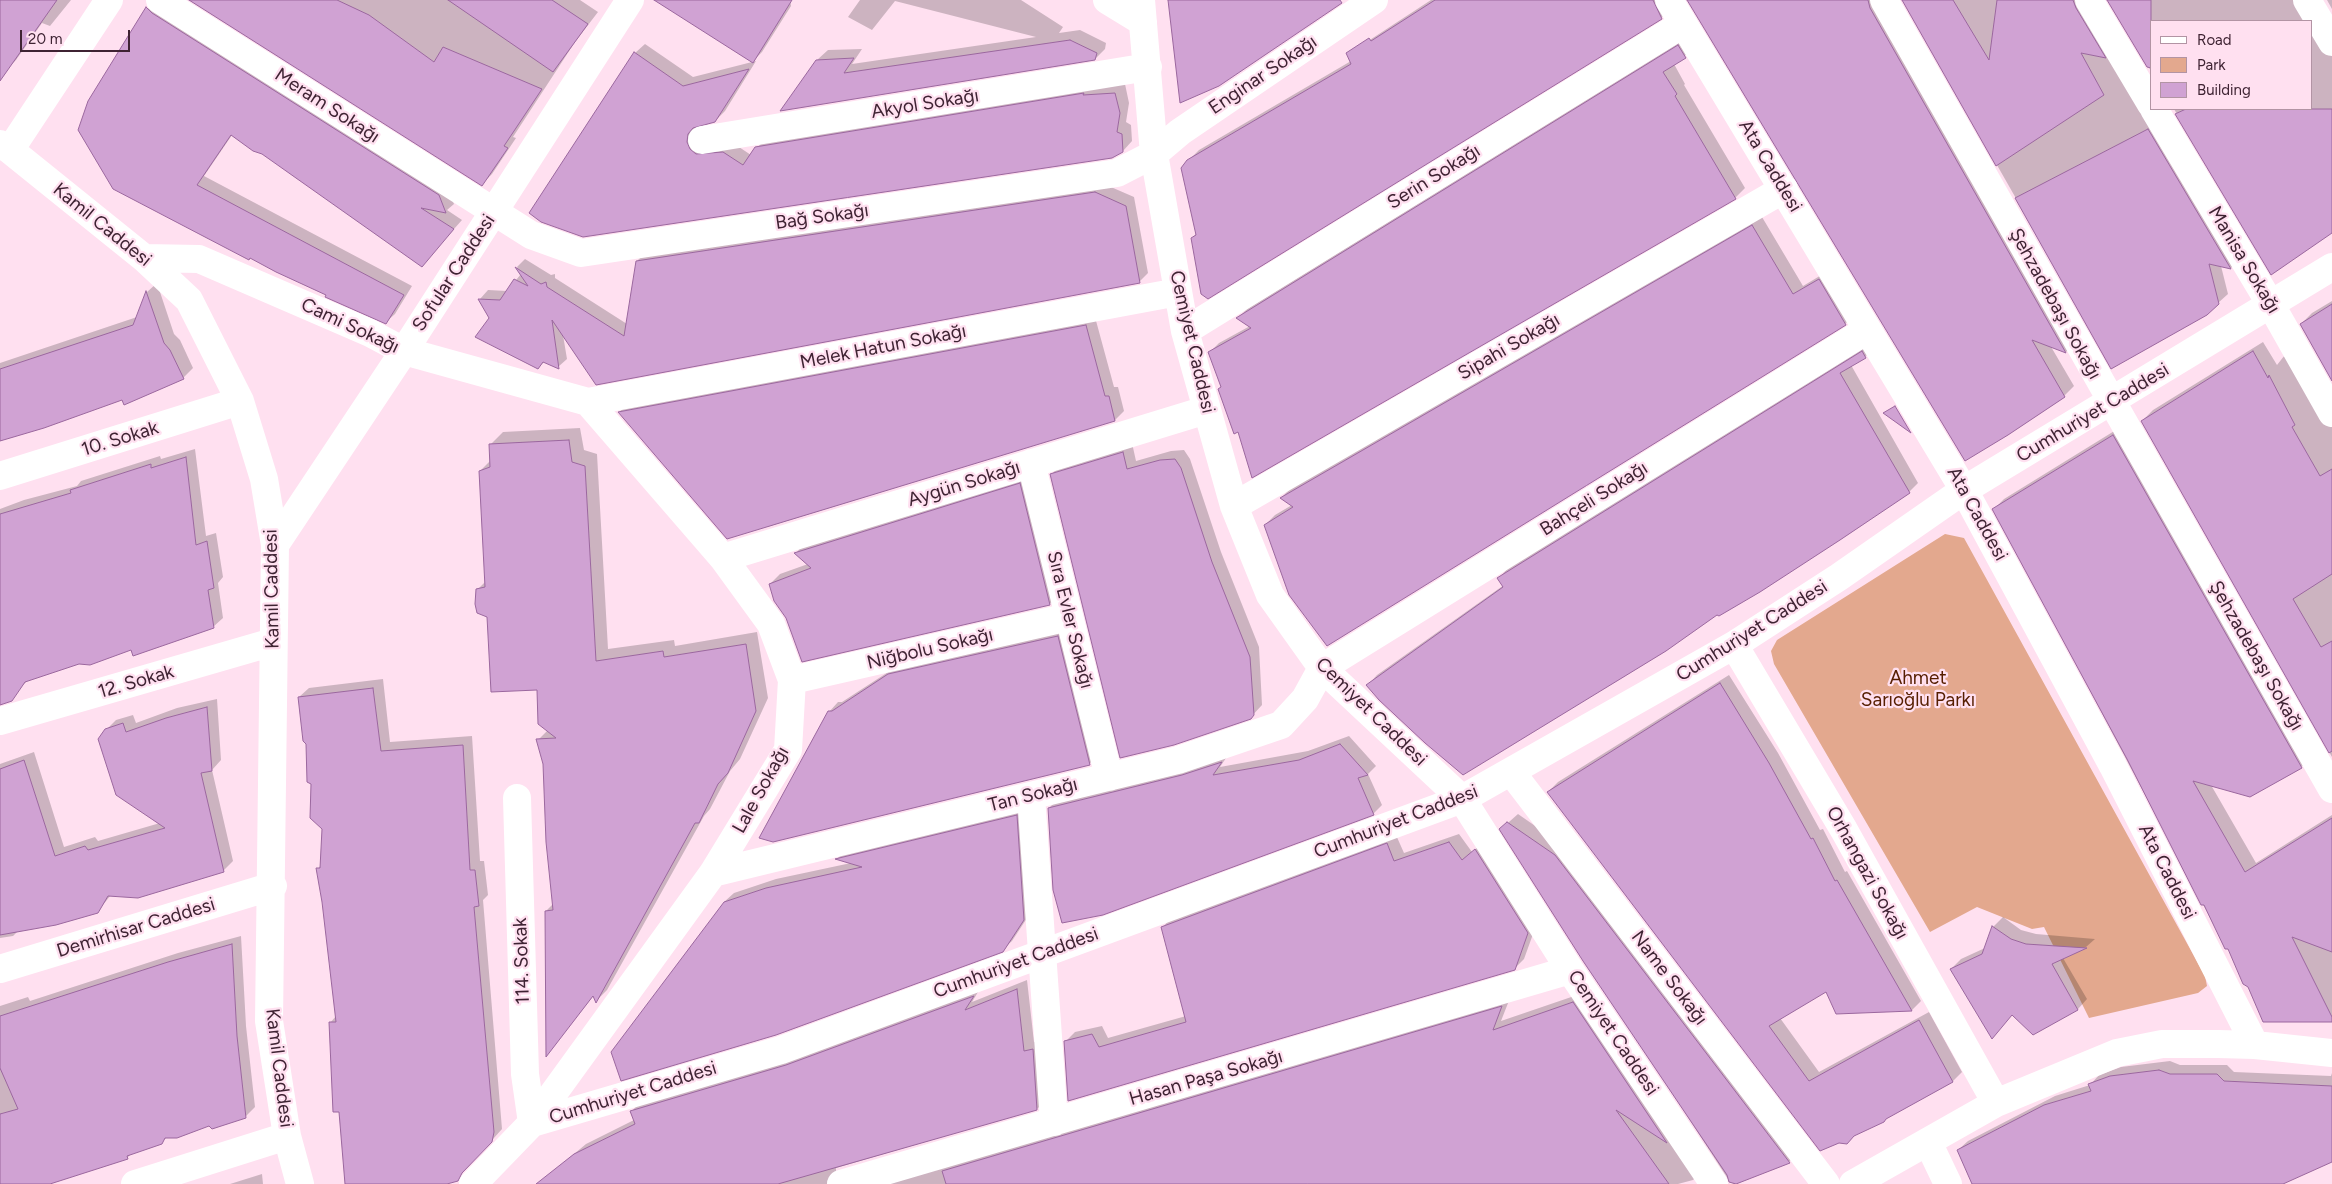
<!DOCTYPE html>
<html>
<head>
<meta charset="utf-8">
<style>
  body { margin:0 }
  #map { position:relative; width:2332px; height:1184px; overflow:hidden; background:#ffe0f0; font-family:Figtree,sans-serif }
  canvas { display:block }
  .legend { position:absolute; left:2150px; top:20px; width:162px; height:90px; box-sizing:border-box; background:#ffe0f0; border:1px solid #b294a4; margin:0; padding:6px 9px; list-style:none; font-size:15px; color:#3f2333 }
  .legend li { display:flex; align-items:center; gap:10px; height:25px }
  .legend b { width:25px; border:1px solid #b294a4 }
  .scale { position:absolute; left:20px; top:30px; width:110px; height:22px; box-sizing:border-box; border:2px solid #3f2333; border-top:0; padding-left:6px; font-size:15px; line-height:18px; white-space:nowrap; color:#3f2333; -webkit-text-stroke:4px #ffe0f0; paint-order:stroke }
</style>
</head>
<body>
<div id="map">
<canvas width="2332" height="1184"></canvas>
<ul class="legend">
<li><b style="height:6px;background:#fff"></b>Road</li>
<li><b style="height:14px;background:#e3a88e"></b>Park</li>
<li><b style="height:14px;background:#d0a2d3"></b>Building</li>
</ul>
<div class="scale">20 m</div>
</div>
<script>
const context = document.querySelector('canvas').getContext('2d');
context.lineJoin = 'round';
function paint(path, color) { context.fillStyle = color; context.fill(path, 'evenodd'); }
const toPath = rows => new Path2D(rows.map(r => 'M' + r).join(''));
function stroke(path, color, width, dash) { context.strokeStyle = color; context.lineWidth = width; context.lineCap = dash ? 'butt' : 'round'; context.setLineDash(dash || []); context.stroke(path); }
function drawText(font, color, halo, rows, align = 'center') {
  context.font = font + ' Figtree,sans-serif'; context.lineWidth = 4.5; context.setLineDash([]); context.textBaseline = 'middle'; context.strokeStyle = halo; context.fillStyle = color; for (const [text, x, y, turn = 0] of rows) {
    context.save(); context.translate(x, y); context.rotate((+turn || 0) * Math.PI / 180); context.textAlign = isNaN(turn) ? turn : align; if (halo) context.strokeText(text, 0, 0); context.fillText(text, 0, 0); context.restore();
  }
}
paint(toPath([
  [1945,534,1964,538,2205,976,2207,986,2198,993,2089,1018,2044,927,2032,929,1977,907,1930,932,1774,664,1771,651,1777,640]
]), '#e3a88e');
paint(toPath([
  [0,0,71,0,50,26,42,23,16,60,6,70,0,68],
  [156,0,447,186,454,204,447,210,462,220,430,256,232,135,204,176,412,286,395,314,386,322,114,188,148,9],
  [189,0,580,0,598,12,575,42,513,137,516,138,492,174,482,184],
  [668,0,790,0,791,6,762,52,753,61],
  [860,0,1021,0,1063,27,1059,33,1080,30,1106,43,1105,49,1095,59,783,110,817,60,828,50,862,49,852,64,1036,37,895,1,872,30,848,17],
  [1431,0,1667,0,1671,8,1661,18,1192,238,1197,233,1188,161,1199,150,1351,61,1359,47],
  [1687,0,1881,0,2075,343,2066,352,2050,345,2074,386,2064,396],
  [1903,0,2086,0,2240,259,2231,268,2221,266,2228,294,2218,303,2112,367],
  [2109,0,2304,0,2332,44,2332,231,2271,273,2174,109,2311,109,2311,21,2151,21,2151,71],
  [2327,0,2332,0,2332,9],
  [1688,37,1695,48,1674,64,1685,84,1684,85,1745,188,1735,198,1253,476,1239,430,1209,353,1219,343,1250,326,1238,318,1247,309],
  [645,44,693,77,756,61,725,111,715,121,696,125,696,132,733,143,751,155,766,138,1125,84,1129,103,1126,122,1131,125,1132,141,1123,151,583,236,635,53],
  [1104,184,1134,197,1148,273,1139,282,596,382,563,335,567,359,558,367,545,361,538,368,491,318,480,299,488,290,507,291,521,274,517,267,525,259,551,275,555,274,555,278,627,324,637,261,646,252],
  [1762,217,1803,286,1828,271,1855,314,1845,324,1327,644,1265,525,1275,515,1292,505,1281,498,1290,489],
  [157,283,174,334,180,340,193,368,183,378,0,441,0,363,137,317,147,292],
  [2332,301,2332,378,2302,323,2312,313],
  [1095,317,1114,387,1118,387,1124,411,1115,420,767,527,619,412,628,404],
  [2263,342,2277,365,2292,346,2332,414,2332,757,2142,421,2153,410],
  [1872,343,1875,347,1865,357,1851,365,1918,483,1909,492,1717,614,1368,685,1377,675,1504,585,1499,578,1508,568],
  [2124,425,2312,757,2301,767,2211,785,2256,863,2332,815,2332,1022,2226,948,1994,509,2004,499],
  [580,428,584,450,597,454,608,649,674,640,675,646,757,632,768,698,740,759,730,771,710,809,704,816,607,990,596,1001,594,995,547,1054,546,911,554,903,544,764,538,740,548,730,539,689,488,616,477,590,486,581,480,471,491,460,491,444,503,432],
  [1132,443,1136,461,1171,451,1184,450,1190,459,1221,552,1259,647,1262,705,1250,718,1051,475,1060,465],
  [195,449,206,536,216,533,223,577,218,583,223,618,213,627,79,663,29,679,19,689,0,694,0,509,24,500,77,486,81,481,160,456,161,459],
  [1030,474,1059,594,1050,604,787,618,770,584,780,574,808,564,796,553,805,543],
  [1067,627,1099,755,1089,764,829,712,838,702,842,702,899,665],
  [1729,675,1778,753,1820,830,1823,829,1845,872,1847,871,1921,1001,1912,1010,1837,1013,1826,990,1780,1018,1819,1072,1929,1012,1962,1072,1953,1081,1856,1133,1846,1143,1548,792,1558,782],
  [383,679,390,742,472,736,480,861,484,861,488,895,483,900,502,1129,457,1179,444,1184,346,1184,341,1110,330,1023,336,1016,324,902,318,869,321,865,323,828,312,783,299,697,309,688],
  [217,699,221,760,212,770,233,861,223,871,111,895,97,912,18,931,13,936,0,938,0,764,34,752,64,847,95,837,98,841,160,823,106,730,116,720,133,715,136,723,177,708],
  [1349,736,1376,766,1368,774,1382,805,1373,814,1102,914,1049,808,1057,800,1228,755,1220,767,1308,751],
  [1025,807,1033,909,1012,941,1002,950,724,902,734,893,776,879,851,863,837,859,845,851],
  [1518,814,1564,846,1798,1152,1789,1162,1734,1184,1730,1182,1501,829],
  [1459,834,1472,852,1485,841,1537,923,1524,959,1514,969,1069,1099,1065,1042,1075,1032,1102,1026,1108,1038,1186,1016,1163,927,1172,917,1396,835,1404,853],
  [2003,917,2021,930,2036,934,2095,939,2086,947,2063,958,2087,999,2078,1009,2033,1033,2013,1014,1992,1037,1951,969,1961,959,1985,948,1993,927],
  [241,936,246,1026,255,1107,246,1116,209,1124,167,1137,161,1143,132,1153,127,1158,36,1184,0,1184,0,1006,28,997,30,1001,178,953],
  [1027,980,1034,1042,1043,1040,1047,1099,1037,1109,836,1168,836,1179,839,1184,538,1184,586,1144,634,1120,632,1111,641,1101,981,987,972,1002],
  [1583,993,1703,1171,1693,1180,1678,1184,875,1184,1510,998,1501,1021],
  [2170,1061,2180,1065,2227,1065,2234,1072,2331,1076,2332,1073,2332,1159,2280,1184,1973,1184,1958,1150,1968,1141,2055,1096,2090,1085,2099,1075,2121,1067],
  [262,1174,263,1184,230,1184]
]), '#0003');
const building = toPath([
  [0,0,57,0,0,81,0,0],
  [189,0,337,0,369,15,434,62,443,47,542,89,504,146,508,148,482,186,189,0],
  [448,0,552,0,588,24,553,72,448,0],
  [654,0,792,0,753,63,654,0],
  [1168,0,1340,0,1342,3,1219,86,1180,103,1168,0],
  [1435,0,1653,0,1662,19,1208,299,1201,294,1191,238,1196,235,1181,168,1187,160,1351,64,1346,53,1369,38,1371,41,1435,0],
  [1687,0,1868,0,1870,8,2066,353,2032,340,2065,397,2008,435,1965,461,1687,0],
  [1902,0,1953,0,1989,60,1997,0,2073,0,2076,8,2106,58,2081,53,2104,95,1996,166,1902,0],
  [2107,0,2151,0,2151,68,2147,67,2107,0],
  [146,7,152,13,439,195,446,213,421,208,454,229,422,267,262,154,253,151,231,135,197,185,404,295,386,324,325,297,326,295,276,272,250,258,249,260,113,189,78,130,88,101,146,7],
  [1070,40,1097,53,1095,60,780,111,816,60,854,58,844,73,1070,40],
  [1678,45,1686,58,1663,72,1677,94,1675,96,1736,199,1252,478,1238,432,1234,434,1218,389,1221,387,1208,352,1251,328,1236,318,1678,45],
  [634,52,683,86,749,69,715,122,693,128,688,134,687,142,690,149,696,154,723,152,743,165,755,147,1084,93,1083,95,1115,93,1120,113,1117,132,1122,134,1123,152,1112,158,583,237,541,222,529,213,634,52],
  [2186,109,2332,109,2332,233,2271,275,2175,114,2186,109],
  [2148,129,2231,269,2209,264,2219,304,2207,315,2111,369,2015,198,2148,129],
  [1095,192,1126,206,1140,283,596,385,552,320,559,369,543,362,538,369,475,337,489,318,478,299,500,300,514,279,528,286,515,267,541,284,546,282,547,287,624,336,636,261,1095,192],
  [1752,225,1793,294,1819,279,1846,325,1327,646,1289,595,1264,525,1293,507,1280,498,1752,225],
  [146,291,164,343,170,350,184,379,124,405,122,400,44,428,0,441,0,369,133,325,146,291],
  [2332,304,2332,381,2300,324,2332,304],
  [1086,325,1105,396,1109,396,1115,421,727,539,618,412,1086,325],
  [1862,351,1866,358,1840,373,1910,493,1840,540,1760,592,1719,616,1717,615,1666,651,1463,775,1425,743,1379,700,1366,685,1503,587,1497,578,1862,351],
  [2253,351,2268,378,2269,375,2295,425,2292,427,2320,476,2332,469,2332,574,2293,599,2321,647,2332,641,2332,751,2329,753,2141,421,2253,351],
  [1895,406,1911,433,1883,413,1895,406],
  [2113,435,2302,768,2250,797,2193,781,2245,872,2332,818,2332,952,2292,937,2332,1017,2332,1022,2263,1022,2248,987,2243,984,2228,949,2225,949,2204,905,2201,905,2127,759,1992,509,2113,435],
  [569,440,572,462,585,466,596,661,663,651,664,657,746,644,756,711,728,773,718,784,699,823,695,823,596,1003,593,996,546,1057,545,911,553,910,546,842,543,764,536,739,556,738,538,724,537,690,491,692,487,617,477,613,475,604,476,589,485,587,479,471,490,467,489,444,569,440],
  [1123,452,1127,469,1160,460,1175,459,1181,468,1212,562,1250,657,1254,715,1251,719,1174,745,1120,758,1050,474,1123,452],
  [186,457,196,545,207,541,214,588,208,590,214,628,133,656,131,650,90,665,79,664,25,682,12,701,0,705,0,514,71,493,70,490,151,464,151,468,186,457],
  [1020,483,1050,605,802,662,786,618,774,601,769,584,811,568,794,553,1020,483],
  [1058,636,1090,765,773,842,759,838,828,711,832,711,888,674,1058,636],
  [1720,683,1769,763,1811,839,1813,838,1835,881,1837,880,1912,1011,1836,1014,1826,992,1769,1026,1809,1081,1919,1020,1953,1082,1886,1119,1884,1122,1854,1136,1847,1144,1839,1143,1820,1151,1547,792,1720,683],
  [373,688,381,751,463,745,470,870,475,870,479,906,474,907,494,1132,492,1142,462,1173,458,1181,447,1184,345,1184,339,1112,333,1112,329,1022,336,1022,322,902,316,868,320,868,322,829,310,818,311,784,307,782,306,744,303,741,298,697,373,688],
  [207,707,212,771,201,773,224,872,138,898,108,896,98,913,56,925,0,935,0,769,24,760,55,856,85,846,88,850,165,828,116,795,98,739,105,729,123,723,126,732,166,718,207,707],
  [1340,744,1368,775,1358,778,1374,815,1103,915,1062,923,1053,890,1048,808,1182,775,1222,762,1213,775,1299,760,1340,744],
  [1017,815,1024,920,1003,952,776,1035,621,1081,611,1052,724,902,766,888,862,867,835,859,1017,815],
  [1507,822,1555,855,1790,1163,1736,1184,1729,1182,1727,1175,1583,961,1499,829,1507,822],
  [1449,842,1462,860,1475,849,1528,933,1515,970,1068,1101,1064,1041,1092,1034,1099,1047,1186,1022,1161,927,1387,843,1394,861,1449,842],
  [1992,926,2011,939,2026,944,2087,948,2052,964,2078,1010,2033,1035,2012,1015,1992,1039,1950,969,1982,954,1992,926],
  [232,944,237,1036,246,1118,212,1129,209,1126,177,1138,165,1138,162,1144,127,1156,128,1159,50,1184,0,1184,0,1114,18,1109,0,1068,0,1016,168,962,232,944],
  [1017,989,1024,1051,1033,1049,1037,1110,778,1184,536,1184,574,1154,635,1124,630,1111,786,1065,974,996,965,1010,1017,989],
  [1573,1002,1667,1143,1616,1110,1669,1184,946,1184,942,1171,1502,1006,1493,1030,1573,1002],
  [2159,1070,2170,1074,2217,1074,2224,1081,2332,1086,2332,1162,2283,1184,1972,1184,1957,1150,2044,1105,2091,1091,2088,1084,2110,1076,2159,1070]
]);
paint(building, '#d0a2d3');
stroke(building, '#9b679e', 1);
stroke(toPath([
  [160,0,531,235,581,253,1117,173,1154,154,1180,132,1374,0],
  [1107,0,1143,22],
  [1141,0,1154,154,1185,331,1234,506,1270,595,1322,668,1462,799,1570,970,1714,1184],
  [1669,0,1964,490,2113,766,2255,1045],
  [1884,0,2332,789],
  [2089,0,2151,104],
  [2307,0,2332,42],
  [2154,109,2271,305,2332,413],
  [702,140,1148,67],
  [0,144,10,150,144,258,189,300,240,401,264,479,275,545,269,1021,287,1136,300,1184],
  [10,150,109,0],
  [144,258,199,259,370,333,404,351,588,402,1178,292],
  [1185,331,1683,24],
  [1031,463,1109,777],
  [0,476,240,401],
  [1234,506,1784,189],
  [275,545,404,351,630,0],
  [723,558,1206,410],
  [1734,645,1844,830,1996,1103],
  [792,680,1069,617],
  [0,721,273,642],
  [1512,773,1826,1184],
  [1031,796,1054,1122],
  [517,798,525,1074,532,1123],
  [713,873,1178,760,1281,725,1305,699,1322,668,1867,330],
  [0,969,273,886],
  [532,1123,713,873,788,750,792,680,771,624,723,558,588,402],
  [1928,1142,1948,1184],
  [135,1184,287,1136],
  [473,1184,532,1123,781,1050,1462,799,1734,645,1839,577,1964,490,2332,267],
  [841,1184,1570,970],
  [1853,1184,1996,1103,2117,1053,2162,1044,2218,1044,2255,1045,2332,1053]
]), '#fff', 28);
drawText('19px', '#3f2333', '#ffe0f0', [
  ["Enginar Sokağı",1263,75,-34],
  ["Akyol Sokağı",925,104,-9],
  ["Meram Sokağı",327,106,33],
  ["Ata Caddesi",1770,166,59],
  ["Serin Sokağı",1434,177,-32],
  ["Bağ Sokağı",822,217,-8],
  ["Kamil Caddesi",102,225,39],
  ["Manisa Sokağı",2244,260,59],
  ["Sofular Caddesi",454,273,-57],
  ["Şehzadebaşı Sokağı",2055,304,61],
  ["Cami Sokağı",350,326,25],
  ["Cemiyet Caddesi",1192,342,77],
  ["Melek Hatun Sokağı",883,347,-11],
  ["Sipahi Sokağı",1509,347,-30],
  ["Cumhuriyet Caddesi",2093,413,-31],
  ["10. Sokak",120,439,-17],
  ["Aygün Sokağı",964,484,-17],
  ["Bahçeli Sokağı",1594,499,-32],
  ["Ata Caddesi",1977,514,61],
  ["Kamil Caddesi",272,589,-91],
  ["Sıra Evler Sokağı",1070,620,76],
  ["Cumhuriyet Caddesi",1752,631,-32],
  ["Niğbolu Sokağı",930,649,-13],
  ["Şehzadebaşı Sokağı",2256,656,60],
  ["12. Sokak",136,682,-16],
  ["Cemiyet Caddesi",1371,712,44],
  ["Lale Sokağı",761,790,-61],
  ["Tan Sokağı",1033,795,-14],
  ["Cumhuriyet Caddesi",1396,822,-21],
  ["Ata Caddesi",2167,872,63],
  ["Orhangazi Sokağı",1867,873,61],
  ["Demirhisar Caddesi",136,928,-17],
  ["114. Sokak",522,961,-92],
  ["Cumhuriyet Caddesi",1016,963,-20],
  ["Name Sokağı",1669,978,53],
  ["Cemiyet Caddesi",1613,1033,56],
  ["Kamil Caddesi",279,1068,83],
  ["Hasan Paşa Sokağı",1206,1078,-16],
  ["Cumhuriyet Caddesi",633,1093,-17]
]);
drawText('19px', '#561e00', '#ffe0f0', [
  ["Ahmet",1918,678],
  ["Sarıoğlu Parkı",1918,700]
]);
</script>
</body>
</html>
